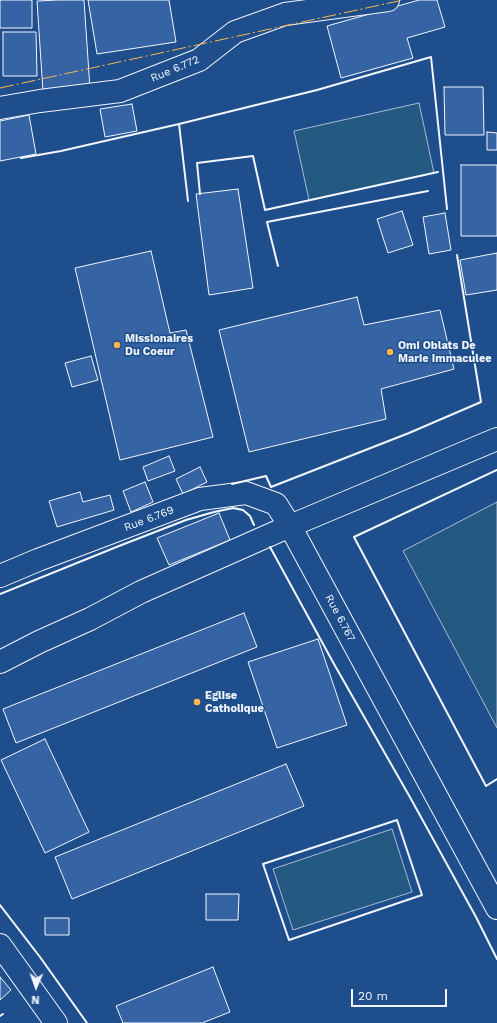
<!DOCTYPE html>
<html>
<head>
<meta charset="utf-8">
<style>
  body { margin:0 }
  #map { position:relative; width:497px; height:1023px; overflow:hidden; background:#1f4e8c; font-family:"Work Sans",sans-serif }
  canvas { display:block }
  .north { position:absolute; left:16px; top:967px; width:40px; height:40px; -webkit-text-stroke:3px #1f4e8c; paint-order:stroke; rotate:182deg; font-size:11px; font-weight:700; line-height:16px; text-align:center; color:#f2f6ff }
  .north::after { content:''; display:block; margin:auto; width:14px; height:18px; background:#f2f6ff; clip-path:polygon(50% 0,100% 100%,50% 72%,0 100%) }
  .scale { position:absolute; left:351px; top:989px; width:96px; height:18px; box-sizing:border-box; border:2px solid #f2f6ff; border-top:0; padding-left:5px; font-size:12px; line-height:14px; white-space:nowrap; color:#f2f6ff; -webkit-text-stroke:3px #1f4e8c; paint-order:stroke }
</style>
</head>
<body>
<div id="map">
<canvas width="497" height="1023"></canvas>
<div class="north">N</div>
<div class="scale">20 m</div>
</div>
<script>
const context = document.querySelector('canvas').getContext('2d');
context.lineJoin = 'round';
function paint(path, color) { context.fillStyle = color; context.fill(path, 'evenodd'); }
const toPath = rows => new Path2D(rows.map(r => 'M' + r).join(''));
function stroke(path, color, width, dash) { context.strokeStyle = color; context.lineWidth = width; context.lineCap = dash ? 'butt' : 'round'; context.setLineDash(dash || []); context.stroke(path); }
function drawText(font, color, halo, rows, align = 'center') {
  context.font = font + ' "Work Sans",sans-serif'; context.lineWidth = 3; context.setLineDash([]); context.textBaseline = 'middle'; context.strokeStyle = halo; context.fillStyle = color; for (const [text, x, y, turn = 0] of rows) {
    context.save(); context.translate(x, y); context.rotate((+turn || 0) * Math.PI / 180); context.textAlign = isNaN(turn) ? turn : align; if (halo) context.strokeText(text, 0, 0); context.fillText(text, 0, 0); context.restore();
  }
}
const green = toPath([
  [419,103,434,173,309,200,294,131,419,103],
  [497,502,497,728,403,551,497,502],
  [392,829,412,892,293,930,273,869,392,829]
]);
paint(green, '#245a82');
stroke(green, '#a8bbd7', 1);
const building = toPath([
  [0,0,32,0,32,28,0,28,0,0],
  [58,0,84,0,90,89,43,92,37,1,58,0],
  [88,0,169,0,176,42,97,54,88,0],
  [419,0,437,0,445,27,407,38,413,58,341,78,327,26,419,0],
  [3,32,36,32,37,76,3,76,3,32],
  [444,87,483,87,484,135,445,135,444,87],
  [132,104,137,131,105,137,100,109,132,104],
  [29,115,36,154,0,161,0,121,29,115],
  [487,132,497,133,497,150,487,150,487,132],
  [461,165,497,165,497,236,461,236,461,165],
  [238,189,253,288,209,295,196,194,238,189],
  [402,211,413,245,388,253,377,219,402,211],
  [445,213,451,250,429,254,423,217,445,213],
  [151,251,170,333,186,330,213,437,120,460,75,268,151,251],
  [497,253,497,290,466,295,460,260,497,253],
  [357,297,364,325,440,310,454,369,381,389,386,419,249,452,219,330,357,297],
  [91,356,98,380,72,387,65,363,91,356],
  [169,456,175,471,148,481,143,467,169,456],
  [200,467,207,482,183,494,176,479,200,467],
  [145,482,153,502,131,512,123,491,145,482],
  [80,492,83,502,110,495,114,510,57,527,49,501,80,492],
  [219,513,230,540,169,565,157,538,219,513],
  [244,613,257,647,16,743,3,709,244,613],
  [318,639,347,725,277,748,248,662,318,639],
  [45,739,89,832,45,853,1,760,45,739],
  [286,764,304,806,72,899,55,857,286,764],
  [206,894,239,894,238,920,206,920,206,894],
  [45,918,69,918,69,935,45,935,45,918],
  [213,967,230,1012,202,1023,123,1023,116,1006,213,967],
  [0,977,11,990,0,1000,0,977]
]);
paint(building, '#3563a3');
stroke(building, '#f2f6ff', 1);
const minor = toPath([
  [0,108,40,101,120,91,199,60,235,32,285,14,388,0],
  [497,439,290,526,497,908],
  [0,576,38,560,200,499,246,493,276,504,290,526,141,592,90,619,39,642,0,662],
  [0,945,56,1023]
]);
stroke(minor, '#f2f6ff', 24);
stroke(minor, '#1f4e8c', 22);
stroke(toPath([
  [179,124,188,201],
  [21,158,61,151,179,124,317,90,431,57,447,209],
  [200,194,197,163,253,156,265,210,438,172],
  [278,266,267,222,428,191],
  [497,470,354,537,486,786,497,779],
  [232,484,266,476,271,487,409,433,481,402,457,255],
  [270,547,334,664,411,799,476,917,497,959],
  [0,594,119,546,186,520,214,512,233,508,243,510,250,516,254,525],
  [397,820,422,895,289,940,263,864,397,820],
  [0,905,40,957,87,1023],
  [0,1016,3,1014]
]), '#f2f6ff', 2);
stroke(toPath([
  [0,88,403,0]
]), '#ffb74d', 1, [14, 3, 2, 3]);
for (const [x, y, r, color] of [
  [117,345,4,"#ffb74d"],
  [390,352,4,"#ffb74d"],
  [197,702,4,"#ffb74d"]
]) { const dot = new Path2D(); dot.arc(x, y, r, 0, 2 * Math.PI); context.fillStyle = color; context.fill(dot); stroke(dot, '#1f4e8c', 1.5); }
drawText('11px', '#f2f6ff', '#1f4e8c', [
  ["Rue 6.772",175,69,-23],
  ["Rue 6.769",149,519,-21],
  ["Rue 6.767",340,618,62]
]);
drawText('bold 11px', '#f2f6ff', '#1f4e8c', [
  ["Missionaires",125,339],
  ["Du Coeur",125,352],
  ["Omi Oblats De",398,346],
  ["Marie Immaculee",398,359],
  ["Eglise",205,696],
  ["Catholique",205,709]
], 'left');
</script>
</body>
</html>
